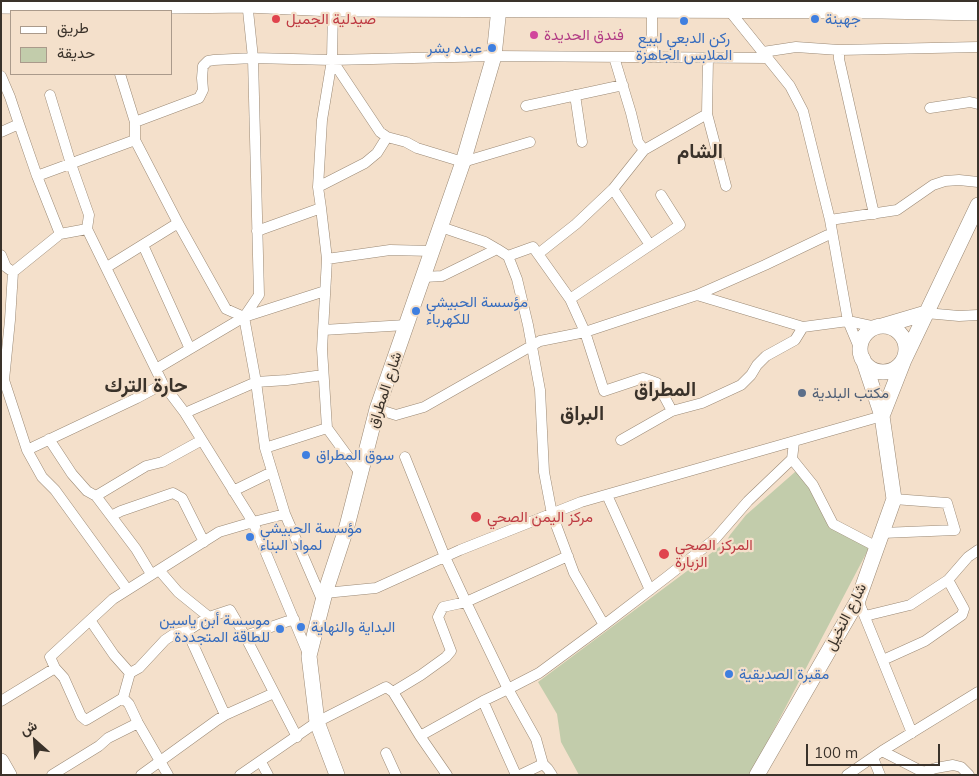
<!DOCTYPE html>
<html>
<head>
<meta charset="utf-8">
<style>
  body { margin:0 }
  #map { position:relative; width:979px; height:776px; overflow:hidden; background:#f4e0cb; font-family:Mulish,Vazirmatn,sans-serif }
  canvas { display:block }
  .frame { position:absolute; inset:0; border:2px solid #3a322a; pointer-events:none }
  .legend { position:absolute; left:10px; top:10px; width:162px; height:65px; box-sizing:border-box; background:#f4e0cb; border:1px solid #aa9a8b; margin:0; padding:6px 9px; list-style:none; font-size:15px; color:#3a322a }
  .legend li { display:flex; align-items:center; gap:10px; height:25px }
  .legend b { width:25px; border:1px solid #aa9a8b }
  .north { position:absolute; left:10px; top:716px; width:50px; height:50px; -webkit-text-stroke:4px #f4e0cb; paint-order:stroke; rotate:334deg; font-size:14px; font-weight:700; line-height:20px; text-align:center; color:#3a322a }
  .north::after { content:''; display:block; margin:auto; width:18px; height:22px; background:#3a322a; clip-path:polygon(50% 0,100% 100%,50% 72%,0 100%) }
  .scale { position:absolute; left:806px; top:744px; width:134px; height:22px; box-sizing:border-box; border:2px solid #3a322a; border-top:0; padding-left:6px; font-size:15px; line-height:18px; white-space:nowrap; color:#3a322a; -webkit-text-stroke:4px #f4e0cb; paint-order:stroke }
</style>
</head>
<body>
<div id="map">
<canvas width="979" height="776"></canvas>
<div class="frame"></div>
<ul class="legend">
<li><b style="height:6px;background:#fff"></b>طريق</li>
<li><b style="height:14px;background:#c2ccab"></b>حديقة</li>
</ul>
<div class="north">ش</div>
<div class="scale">100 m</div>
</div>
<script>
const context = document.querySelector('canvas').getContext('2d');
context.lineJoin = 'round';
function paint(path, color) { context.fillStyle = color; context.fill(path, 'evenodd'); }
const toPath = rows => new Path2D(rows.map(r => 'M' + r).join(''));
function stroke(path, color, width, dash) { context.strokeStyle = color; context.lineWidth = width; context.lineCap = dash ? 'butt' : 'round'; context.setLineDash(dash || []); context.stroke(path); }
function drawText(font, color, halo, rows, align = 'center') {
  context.font = font + ' Mulish,Vazirmatn,sans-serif'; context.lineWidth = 4.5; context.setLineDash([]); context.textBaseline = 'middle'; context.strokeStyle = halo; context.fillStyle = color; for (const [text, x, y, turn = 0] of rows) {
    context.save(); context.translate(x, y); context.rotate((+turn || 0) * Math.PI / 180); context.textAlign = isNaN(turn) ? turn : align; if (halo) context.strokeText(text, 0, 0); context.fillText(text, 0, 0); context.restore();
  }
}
paint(toPath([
  [795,472,809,473,832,522,869,548,750,775,579,775,561,742,557,714,538,682,726,542,730,535,746,515]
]), '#c2ccab');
const street = toPath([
  [247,1,253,58,259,295,244,317,256,382,265,448,285,514,323,602],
  [333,7,332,60,322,120,318,187,321,208,327,259,322,349,327,428,360,473],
  [652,8,652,57],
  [728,9,790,86,803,111,830,220,848,321,861,352],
  [839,50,839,59,874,214],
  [763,52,796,47,839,50,978,47],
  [614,57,631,113,638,142,644,150],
  [708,58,707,114,726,186],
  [332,60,380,132,387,137,406,142,417,148,463,162,530,142],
  [120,74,135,122,135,140,178,223,226,309,244,317],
  [1,76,10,97,19,124,37,176,60,234,87,229,163,384,185,413,253,522,309,656],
  [50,95,71,164,89,215,87,229],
  [575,95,582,142],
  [526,106,623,85],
  [930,108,970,102,978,104],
  [135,122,199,98,203,90,202,78,203,66,208,61,214,60,253,58,332,60,494,56,768,58],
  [1,132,19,124],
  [37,176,135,140],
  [318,187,365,163,377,153,387,137],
  [613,189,650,245],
  [830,220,897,210,933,185,945,181,959,180,978,182],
  [441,227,485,242,497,249],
  [257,231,321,208],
  [143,245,190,349],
  [538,254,576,224,613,189,644,150,707,114],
  [1,255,6,267,13,272,10,320,4,380],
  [508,256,517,279,528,325,540,390,544,472,552,514,574,573,604,625],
  [327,259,390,250,432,251],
  [107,267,178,223],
  [13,272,60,234],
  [424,277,442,276,497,249,508,256,533,247,570,299,585,332,604,391,643,378,657,383,672,411],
  [697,295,803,327,848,321,876,327],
  [570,299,680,225,661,195],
  [926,313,959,316,978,315],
  [323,330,406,325],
  [156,369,244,317,325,291],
  [1,377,4,380,27,450,42,477,55,490,127,589],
  [377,409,396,415,424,407,540,341,585,332,697,295,765,265,832,233],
  [185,413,256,382,287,380,323,375],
  [49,439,72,474,87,491,96,496,136,549,151,574],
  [621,440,672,411,702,403,741,385,751,375,757,365,766,356,795,340,803,327],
  [265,448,327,428],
  [27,450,137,398,163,384],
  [405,457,445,557,466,602,508,689,536,739,543,764],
  [792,459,813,485,833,524,877,547],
  [233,491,272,472],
  [607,495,650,590],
  [96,496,146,466,162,462,202,440],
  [111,516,121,511,173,493,182,498,204,542],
  [882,533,955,530,947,503,894,499],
  [159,570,178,592,209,617,230,610,245,636,297,737],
  [325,593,376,588,460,550,581,502,882,416],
  [858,600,912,733],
  [865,616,910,605,948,580,968,557,978,550],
  [90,620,114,655,130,673],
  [187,631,225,715],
  [245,636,294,619],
  [883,660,925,641,962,615,964,609,948,580],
  [55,668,64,678,81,716,86,720,123,698,130,673,139,668,165,640,174,634,187,631,209,617],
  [393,692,421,675,446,657,451,651,438,617,443,607,466,602,568,556],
  [123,698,129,704,138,723,168,775],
  [1,701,55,668,50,657,113,599,219,532,253,522,285,514],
  [483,701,516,775],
  [420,736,483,701,508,689,539,673,604,625,668,576,715,539,748,501,792,459,794,442],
  [882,751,923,772,936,768,953,765,961,767,969,775],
  [386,753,396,775],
  [873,758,880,775],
  [261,762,268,775],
  [52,775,99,746,108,738,138,723],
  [141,775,217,720,225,715,274,693],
  [240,775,317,722,386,687,393,692,420,736,447,775],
  [520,775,543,764,548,769,552,775],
  [847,775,882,751,978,692]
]);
const secondary = toPath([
  [882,326,926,313],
  '860 349a23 23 0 1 1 46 0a23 23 0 1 1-46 0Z',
  [882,416,904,360,978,205],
  [1,761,9,775],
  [337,775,317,722,309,656,325,593,347,526,377,409,463,162,494,56,499,8],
  [757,775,858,600,894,499,882,416,863,359]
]);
const highway = toPath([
  [1,4,99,5,247,3,333,7,882,9,978,11]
]);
stroke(street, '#9b8975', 11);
stroke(secondary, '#9b8975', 16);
stroke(highway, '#9b8975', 20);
stroke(street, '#fff', 10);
stroke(secondary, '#fff', 15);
stroke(highway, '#fff', 19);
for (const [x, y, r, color] of [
  [276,19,5,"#e0444e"],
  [815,19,5,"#3f7fe0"],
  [684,21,5,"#3f7fe0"],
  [534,35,5,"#d1479c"],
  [492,48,5,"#3f7fe0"],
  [416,311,5,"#3f7fe0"],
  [802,393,5,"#5c6f8a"],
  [306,455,5,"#3f7fe0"],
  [476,517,6,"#e0444e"],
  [250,537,5,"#3f7fe0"],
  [664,554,6,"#e0444e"],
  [301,627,5,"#3f7fe0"],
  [280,629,5,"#3f7fe0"],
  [729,674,5,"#3f7fe0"]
]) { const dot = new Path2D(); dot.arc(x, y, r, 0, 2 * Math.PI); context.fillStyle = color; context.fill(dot); stroke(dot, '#f4e0cb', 2); }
drawText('15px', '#be3a42', '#f4e0cb', [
  ["صيدلية الجميل",286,19],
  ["مركز اليمن الصحي",487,517],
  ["المركز الصحي",675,545],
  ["الزبارة",675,562]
], 'left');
drawText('15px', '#366cbe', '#f4e0cb', [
  ["جهينة",825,19],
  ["ركن الدبعي لبيع",684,38,"center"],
  ["الملابس الجاهزة",684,55,"center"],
  ["عبده بشر",482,48,"right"],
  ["مؤسسة الحبيشي",426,302],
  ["للكهرباء",426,319],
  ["سوق المطراق",316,455],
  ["مؤسسة الحبيشي",260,528],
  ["لمواد البناء",260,545],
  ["موسسة أبن ياسين",270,620,"right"],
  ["للطاقة المتجددة",270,637,"right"],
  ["البداية والنهاية",311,627],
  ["مقبرة الصديقية",739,674]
], 'left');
drawText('15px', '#b23c85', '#f4e0cb', [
  ["فندق الحديدة",544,35]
], 'left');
drawText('15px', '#3a322a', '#f4e0cb', [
  ["شارع المطراق",385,390,-72],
  ["شارع النخيل",846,617,-63]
]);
drawText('15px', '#4e5e75', '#f4e0cb', [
  ["مكتب البلدية",812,393]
], 'left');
drawText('bold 20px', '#3a322a', '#f4e0cb', [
  ["الشام",700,152],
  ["حارة الترك",146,386],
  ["المطراق",665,390],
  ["البراق",582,414]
]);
</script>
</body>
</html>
